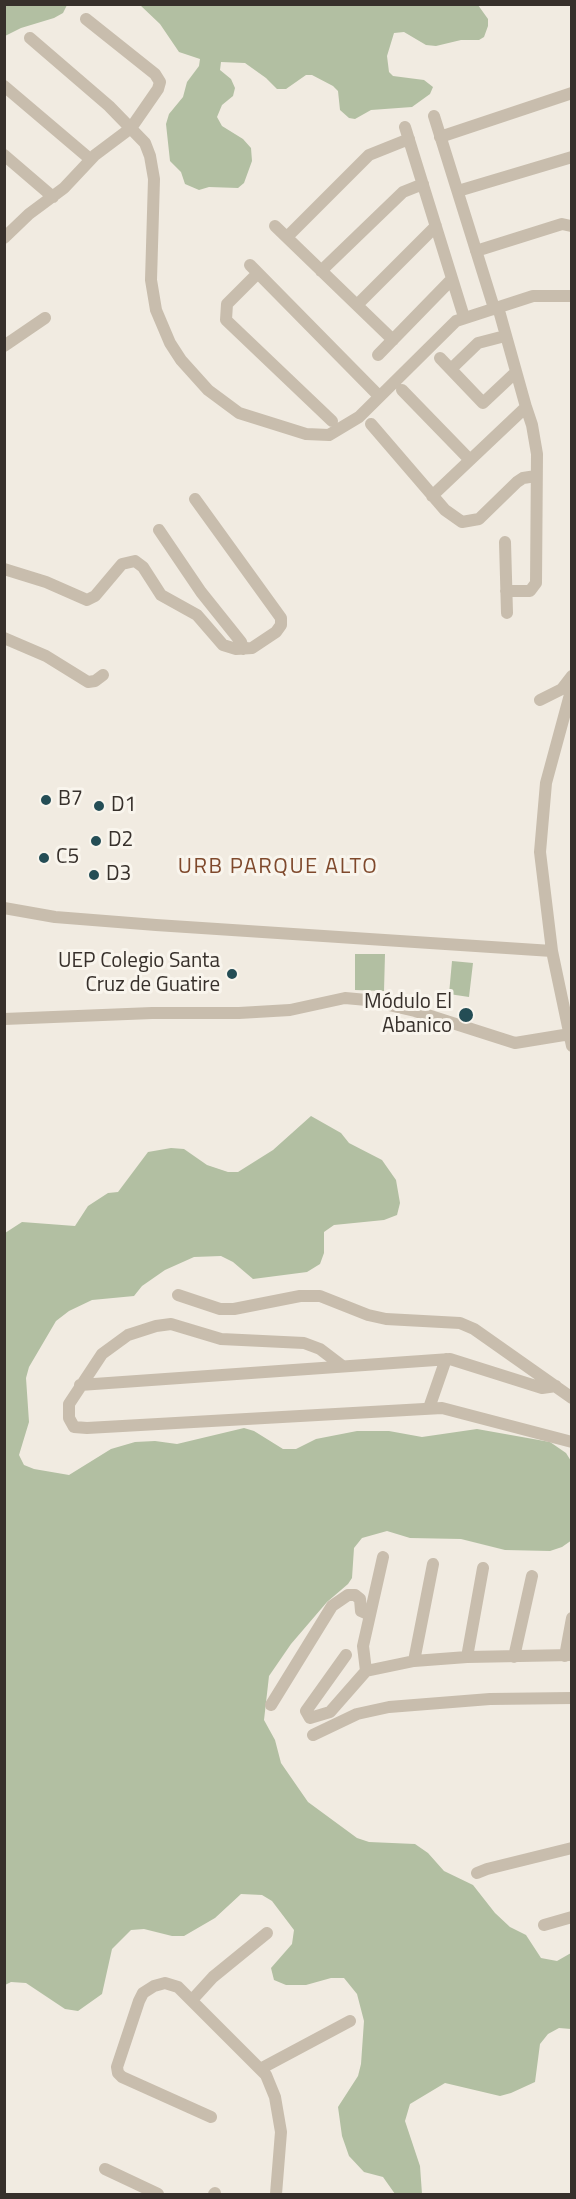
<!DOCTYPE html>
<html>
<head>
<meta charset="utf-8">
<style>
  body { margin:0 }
  #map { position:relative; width:576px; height:2199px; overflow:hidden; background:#f1ebe1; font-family:"Titillium Web",sans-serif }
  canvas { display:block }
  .frame { position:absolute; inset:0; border:6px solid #37302b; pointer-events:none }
</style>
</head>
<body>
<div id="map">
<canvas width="576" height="2199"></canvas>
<div class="frame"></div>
</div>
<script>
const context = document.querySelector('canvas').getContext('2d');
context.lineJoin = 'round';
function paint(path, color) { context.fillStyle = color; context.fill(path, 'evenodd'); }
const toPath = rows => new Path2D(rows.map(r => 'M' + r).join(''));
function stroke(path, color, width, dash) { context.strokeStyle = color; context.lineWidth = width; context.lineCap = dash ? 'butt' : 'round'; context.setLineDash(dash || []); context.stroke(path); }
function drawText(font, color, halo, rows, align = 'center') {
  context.font = font + ' "Titillium Web",sans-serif'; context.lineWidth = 6; context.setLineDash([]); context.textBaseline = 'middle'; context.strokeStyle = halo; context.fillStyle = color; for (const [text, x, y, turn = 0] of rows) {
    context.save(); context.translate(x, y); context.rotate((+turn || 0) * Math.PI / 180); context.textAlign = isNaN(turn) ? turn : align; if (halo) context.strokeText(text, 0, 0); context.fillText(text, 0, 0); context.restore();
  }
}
paint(toPath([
  [4,5,5,4,67,5,63,13,54,18,21,28,5,36],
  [140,5,478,5,488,19,488,26,484,37,479,40,461,40,436,46,426,45,404,32,394,33,387,56,389,72,393,76,424,80,433,87,430,94,412,107,371,110,355,119,349,118,340,110,338,91,333,86,312,75,306,75,286,89,277,89,266,78,245,63,221,62,220,70,231,79,235,88,233,96,222,105,217,117,222,126,243,139,251,148,252,161,244,183,238,188,209,187,199,190,185,184,181,172,170,161,166,124,169,114,183,97,187,82,199,66,200,59,179,52,160,24],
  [355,954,385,954,384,991,355,990],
  [452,961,473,963,469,997,449,994],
  [311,1116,341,1133,349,1143,382,1160,396,1180,400,1203,397,1215,384,1220,334,1225,324,1232,324,1253,320,1264,307,1272,253,1279,233,1262,221,1256,194,1257,165,1270,142,1286,134,1296,92,1300,69,1311,56,1321,29,1367,26,1378,29,1422,19,1455,24,1465,34,1469,69,1475,111,1449,135,1442,155,1441,177,1444,244,1428,254,1431,283,1449,296,1449,316,1439,357,1431,389,1431,422,1437,477,1429,550,1442,566,1453,571,1461,572,1540,562,1547,550,1551,505,1550,461,1539,410,1538,387,1531,362,1538,354,1548,352,1578,348,1584,327,1602,291,1644,269,1676,264,1720,275,1740,281,1763,308,1802,357,1838,369,1842,415,1844,428,1853,444,1871,473,1885,495,1913,510,1927,526,1935,541,1958,557,1961,571,1953,571,2029,559,2028,548,2034,540,2044,535,2082,511,2093,500,2096,445,2083,410,2104,405,2121,420,2166,422,2194,395,2194,383,2177,364,2172,349,2156,342,2136,338,2107,358,2076,361,2064,364,2021,357,1994,344,1978,331,1978,306,1985,286,1985,274,1980,271,1968,292,1944,294,1930,272,1901,262,1895,241,1894,215,1918,184,1936,172,1936,144,1929,131,1930,112,1949,102,1994,78,2011,65,2009,26,1983,11,1982,5,1985,5,1233,22,1222,75,1226,88,1206,108,1193,118,1192,148,1152,171,1148,184,1149,207,1165,228,1172,238,1172,273,1150]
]), '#b2bfa2');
stroke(toPath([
  [30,38,109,106,145,143,150,156,154,179,151,280,156,310,170,343,181,360,208,390,239,413,306,434,329,435,359,417,456,321,533,296,572,296],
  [4,86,90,159],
  [434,116,494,308],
  [405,127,464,317],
  [440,137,572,93],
  [4,155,53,197],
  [458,191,572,157],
  [275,226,393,340],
  [287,237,369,155,409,139],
  [4,238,29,214,64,188,95,155,131,128,158,89,160,82,155,74,86,19],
  [476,251,562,224,571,226],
  [250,265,379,396],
  [321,271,403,192,423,184],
  [258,273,227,304,226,320,332,421],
  [357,305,436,226],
  [4,346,45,318],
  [378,355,452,279],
  [440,358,483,403,516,372],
  [451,369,478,343,505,336],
  [402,390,470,460],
  [371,424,445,510,462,522,479,519,517,482,523,478,536,476],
  [432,496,526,407,498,307],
  [159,530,201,592,241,642,243,649],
  [505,542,507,613],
  [4,569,46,582,87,600,95,596,122,564,135,561,143,567,161,595,197,615,223,645,236,649,252,648,276,632,281,625,281,618,195,499],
  [506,591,530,591,536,583,537,454,532,425,526,407],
  [4,638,46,656,88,682,95,681,103,675],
  [572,687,546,783,540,852,552,951,572,1046],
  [540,700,562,689,572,676],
  [4,908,55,917,156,925,552,951],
  [4,1019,152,1013,239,1013,290,1010,345,998,367,1000,415,1011,515,1043,570,1034],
  [178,1295,220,1309,234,1309,300,1296,320,1296,368,1315,386,1319,460,1323,474,1329,572,1398],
  [341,1365,320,1349,304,1343,221,1339,171,1324,156,1326,128,1335,102,1354,69,1404,69,1418,74,1427,87,1428,442,1408,572,1442],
  [80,1385,450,1359,542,1388,556,1386],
  [429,1408,446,1359],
  [346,1655,306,1711,310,1718,330,1712,366,1671,414,1661,467,1657,572,1655],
  [565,1656,572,1618],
  [467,1657,483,1568],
  [514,1657,532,1576],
  [414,1661,433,1564],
  [366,1671,363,1646,383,1557],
  [271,1705,332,1606,348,1595,355,1595,360,1599,361,1611,370,1615],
  [313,1735,357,1714,389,1707,490,1699,572,1698],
  [477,1873,487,1869,572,1848],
  [544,1925,572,1917],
  [192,2000,213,1977,267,1933],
  [262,2068,350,2021],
  [211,2117,122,2077,118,2073,117,2067,139,2001,143,1993,154,1986,165,1983,178,1987,266,2075,275,2097,281,2132,276,2194],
  [105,2169,158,2194],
  [214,2194,215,2193]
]), '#c8bdad', 12);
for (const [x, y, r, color] of [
  [46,800,6,"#244d55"],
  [99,806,6,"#244d55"],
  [96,841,6,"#244d55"],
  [44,858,6,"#244d55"],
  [94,875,6,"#244d55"],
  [232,974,6,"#244d55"],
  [466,1015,8,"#244d55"]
]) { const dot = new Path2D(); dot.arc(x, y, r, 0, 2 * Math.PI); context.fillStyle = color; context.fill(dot); stroke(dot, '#f9f5ed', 2); }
drawText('21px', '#37302b', '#f9f5ed', [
  ["B7",58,800],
  ["D1",111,806],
  ["D2",108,841],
  ["C5",56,858],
  ["D3",106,875],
  ["UEP Colegio Santa",220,962,"right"],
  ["Cruz de Guatire",220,986,"right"],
  ["Módulo El",452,1003,"right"],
  ["Abanico",452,1027,"right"]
], 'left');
context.letterSpacing = '1.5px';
drawText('22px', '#7f492c', '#f9f5ed', [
  ["URB PARQUE ALTO",278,868]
]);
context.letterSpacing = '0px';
</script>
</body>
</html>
